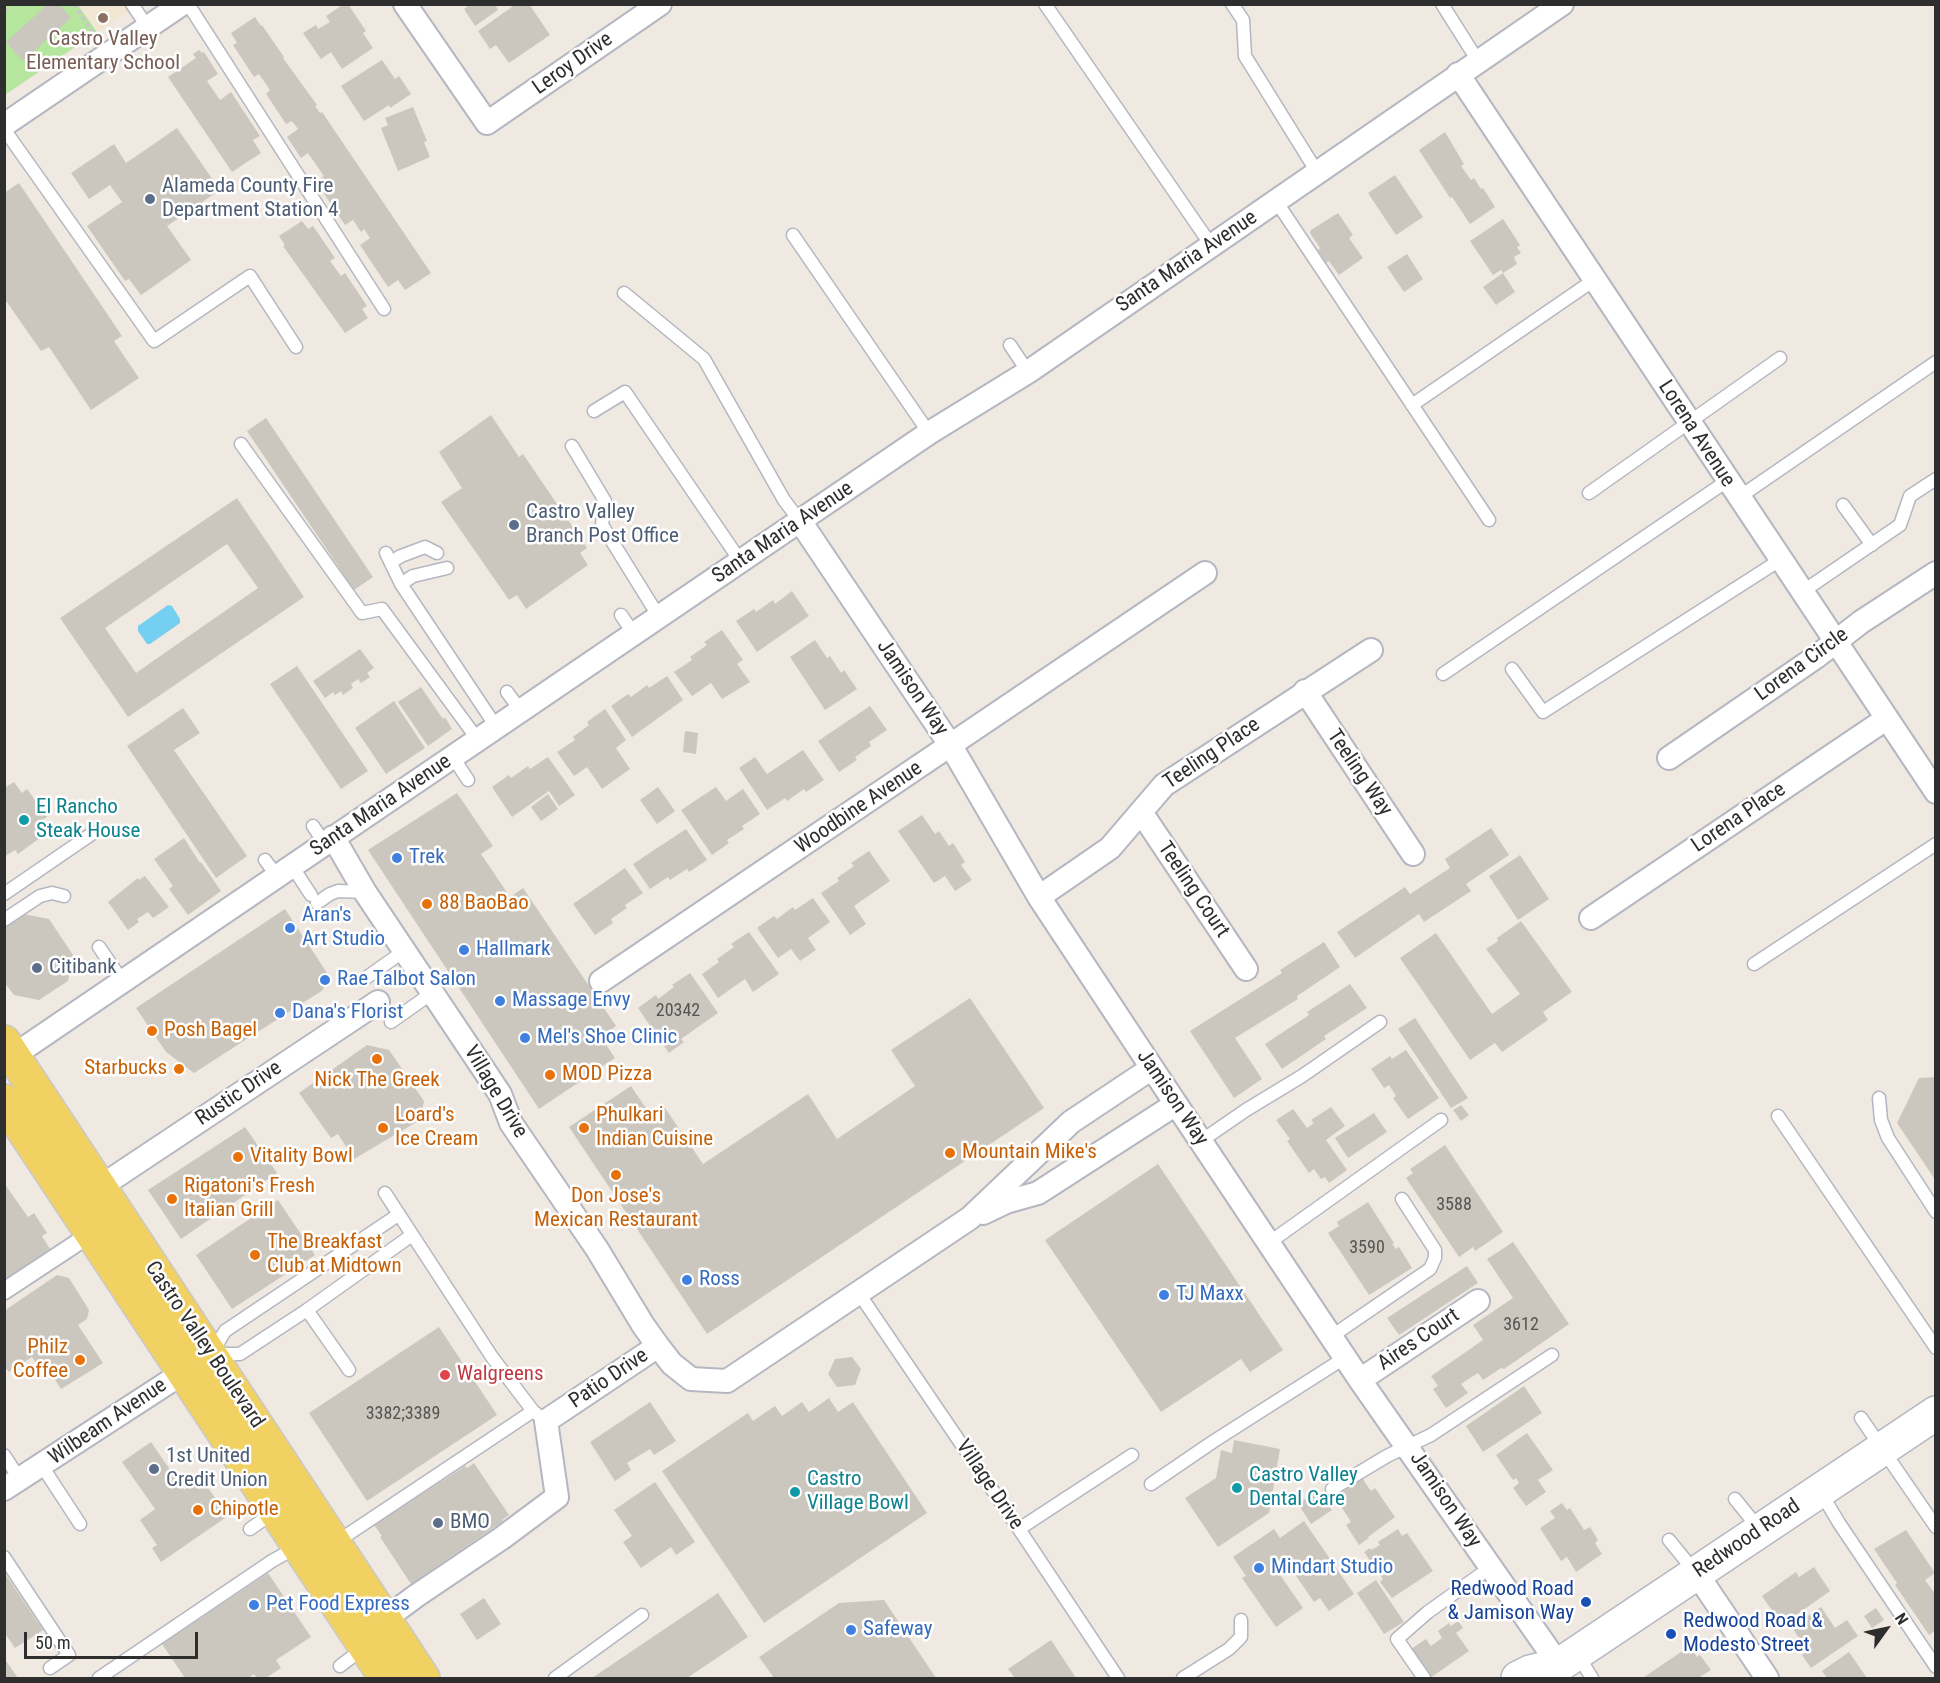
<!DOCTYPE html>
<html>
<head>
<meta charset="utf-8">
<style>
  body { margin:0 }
  #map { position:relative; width:1940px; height:1683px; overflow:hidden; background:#efe9e1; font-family:"Roboto Condensed",sans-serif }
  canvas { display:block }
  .frame { position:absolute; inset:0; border:6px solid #2e2e2e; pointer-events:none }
  .north { position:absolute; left:1856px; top:1599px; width:60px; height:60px; -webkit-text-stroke:4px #fff; paint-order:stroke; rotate:57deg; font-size:16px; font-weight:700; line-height:24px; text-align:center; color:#2e2e2e }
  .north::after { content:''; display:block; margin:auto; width:21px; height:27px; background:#2e2e2e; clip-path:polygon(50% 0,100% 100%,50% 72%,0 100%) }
  .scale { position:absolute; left:24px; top:1632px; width:174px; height:27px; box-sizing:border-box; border:3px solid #2e2e2e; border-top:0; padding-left:8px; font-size:18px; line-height:21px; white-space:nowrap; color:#2e2e2e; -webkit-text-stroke:4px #fff; paint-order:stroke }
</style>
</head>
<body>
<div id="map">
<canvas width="1940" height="1683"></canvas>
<div class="frame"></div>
<div class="north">N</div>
<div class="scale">50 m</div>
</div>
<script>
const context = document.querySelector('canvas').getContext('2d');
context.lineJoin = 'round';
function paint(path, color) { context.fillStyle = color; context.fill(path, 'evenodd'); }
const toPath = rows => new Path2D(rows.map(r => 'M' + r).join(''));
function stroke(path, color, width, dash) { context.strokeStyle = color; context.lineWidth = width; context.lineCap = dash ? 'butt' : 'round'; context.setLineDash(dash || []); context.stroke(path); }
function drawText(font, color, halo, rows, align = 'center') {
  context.font = font + ' "Roboto Condensed",sans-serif'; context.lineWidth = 5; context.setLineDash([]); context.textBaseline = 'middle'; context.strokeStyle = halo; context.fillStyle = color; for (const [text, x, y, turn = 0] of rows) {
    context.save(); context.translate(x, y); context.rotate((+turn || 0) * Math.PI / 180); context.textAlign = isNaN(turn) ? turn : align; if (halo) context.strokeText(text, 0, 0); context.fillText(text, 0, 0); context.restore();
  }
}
paint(toPath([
  [79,5,138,5,98,32]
]), '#f0e6d1');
paint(toPath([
  [5,5,78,5,97,32,5,95]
]), '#b6e59e');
paint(toPath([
  [168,605,172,606,180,619,180,623,150,644,147,644,138,631,138,626]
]), '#75cff0');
paint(toPath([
  [48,4,59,4,71,18,23,61,6,42],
  [344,4,348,4,366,31,363,33,373,48,342,69,331,52,321,59,303,33,316,25,318,29,330,22,326,16],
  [465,4,495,4,498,10,475,26,464,9,467,7],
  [516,4,529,4,550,35,509,63,496,45,490,49,478,31],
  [255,17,261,26,262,25,284,57,283,58,317,105,315,106,320,113,322,112,431,273,405,290,398,280,388,287,360,245,370,238,364,229,361,232,353,220,345,225,316,182,324,176,308,153,301,158,287,137,298,129,292,121,286,124,266,94,270,90,259,74,254,77,233,45,237,43,231,33],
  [199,50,202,53,204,52,218,74,207,81,220,100,231,92,260,136,253,140,261,153,232,172,168,77,196,58,193,54],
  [382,60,395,79,399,76,411,94,390,108,389,105,364,121,341,86],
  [413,107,427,141,424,142,430,157,398,171,381,128,388,125,385,118],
  [177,128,220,190,167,226,191,260,141,295,129,279,125,281,87,226,122,202,110,185,89,199,71,173,114,144,126,163],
  [1445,132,1464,164,1461,166,1471,180,1474,178,1481,189,1483,188,1495,207,1470,224,1452,197,1450,198,1419,150],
  [1395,175,1423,217,1396,235,1368,193],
  [19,183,122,336,114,341,139,378,91,410,49,347,41,351,4,298,4,193],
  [1338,213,1353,235,1349,238,1363,258,1339,275,1329,261,1326,263,1318,250,1320,248,1310,233,1311,230],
  [1503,219,1520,245,1517,247,1521,253,1514,257,1517,264,1503,273,1501,270,1493,275,1470,241],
  [302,221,308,229,313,226,335,258,330,261,341,276,345,273,367,306,362,309,368,318,345,333,283,246,285,245,279,236],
  [1407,254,1423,279,1404,292,1387,267],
  [1503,273,1515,292,1496,305,1483,287],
  [491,415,519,457,523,454,587,548,580,553,588,565,526,609,517,595,509,600,441,502,462,488,439,452],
  [266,418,373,577,354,590,247,431],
  [237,498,304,597,128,717,60,618],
  [227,544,258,588,136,673,105,628],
  [792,591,809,616,757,652,736,621,754,609,756,612,773,600,775,604],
  [722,630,743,660,737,664,750,682,722,699,711,683,692,696,674,672,692,660,690,657,707,645,704,642],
  [815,640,827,658,830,656,841,673,844,670,857,689,825,710,790,657],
  [360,649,374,668,367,673,370,677,361,683,358,679,351,684,353,688,343,695,341,691,335,695,333,692,325,698,313,681],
  [297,666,368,771,341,789,270,684],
  [667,676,683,700,632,737,611,706,628,694,631,697,647,685,649,688],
  [421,687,443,719,445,717,452,729,428,746,398,702],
  [394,701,425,748,386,774,355,728],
  [870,706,887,730,869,742,871,746,855,757,857,760,839,772,818,741],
  [183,708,200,733,174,750,247,856,216,878,127,746],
  [605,709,626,740,616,748,630,769,602,789,587,767,574,776,557,752,575,740,573,737,589,725,587,722],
  [685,731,698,733,696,754,683,752],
  [803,750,824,780,806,792,804,789,787,801,785,798,767,810,739,768,755,757,767,774],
  [548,757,575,795,559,806,549,791,512,817,492,787,509,775,511,778,528,766,530,769],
  [14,782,22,793,27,789,47,817,40,822,46,830,43,833,44,835,18,854,15,850,4,857,4,788],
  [658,787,675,811,657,824,640,800],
  [716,787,726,801,743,789,760,814,742,826,744,829,727,840,729,843,712,855,681,810],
  [457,793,493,846,481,854,510,897,523,888,616,1026,601,1037,615,1058,539,1109,368,850],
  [548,794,558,809,541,821,531,807],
  [922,815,935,834,939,831,949,846,953,843,965,862,961,865,972,880,955,891,945,876,934,883,898,831],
  [1491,828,1509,855,1466,884,1471,891,1424,922,1419,914,1355,958,1337,932,1405,887,1410,894,1450,868,1445,859],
  [686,829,707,860,689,872,687,869,670,880,668,877,650,889,633,864],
  [184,838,200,863,201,862,221,891,188,915,169,889,173,886,154,859],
  [869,851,890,881,854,906,866,924,850,935,821,893,839,881,837,878,854,866,851,863],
  [1520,855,1549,899,1518,920,1489,876],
  [625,868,643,893,625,905,627,908,611,919,613,923,595,935,573,904],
  [145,876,169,907,153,918,148,912,137,919,139,922,128,930,108,902,138,878,139,880],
  [813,898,830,922,808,938,816,950,800,961,791,949,778,958,757,928,774,916,777,919,793,907,795,910],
  [285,909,327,973,323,990,194,1073,166,1052,136,1008],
  [23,914,49,919,73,955,68,981,39,1000,14,995,4,982,4,927],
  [1521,921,1572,992,1543,1012,1548,1020,1502,1052,1495,1043,1470,1060,1400,958,1436,933,1492,1014,1520,994,1486,949,1498,941,1497,938],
  [749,932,779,974,753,992,745,979,718,998,702,974,719,962,717,959,734,947,731,944],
  [1324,942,1340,967,1297,996,1298,999,1235,1038,1262,1079,1234,1098,1190,1031,1282,973,1280,970],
  [690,973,718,1013,681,1039,684,1042,669,1053,638,1008,656,995,658,999,674,987,672,985],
  [1350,984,1367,1008,1324,1036,1326,1039,1282,1069,1265,1044,1309,1015,1307,1012],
  [970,998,1044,1108,707,1334,569,1127,631,1086,649,1113,663,1105,703,1164,808,1094,837,1139,915,1086,891,1050],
  [1415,1018,1468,1098,1451,1108,1398,1029],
  [367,1045,389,1050,424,1101,420,1120,354,1159,338,1134,331,1138,299,1093],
  [1406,1050,1439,1098,1408,1119,1393,1098,1396,1096,1389,1085,1384,1088,1371,1069,1390,1056,1392,1059],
  [1936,1077,1936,1181,1897,1123,1919,1078],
  [1461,1105,1469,1115,1461,1121,1453,1110],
  [1331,1107,1345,1126,1326,1140,1347,1170,1329,1183,1325,1177,1321,1179,1314,1169,1309,1173,1287,1141,1290,1139,1276,1120,1293,1109,1307,1128,1314,1123,1311,1120],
  [1374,1113,1387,1132,1348,1158,1335,1138],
  [245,1127,277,1173,181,1239,148,1190],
  [1445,1145,1503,1232,1475,1251,1473,1247,1459,1257,1406,1178,1413,1173,1410,1169],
  [1158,1164,1283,1350,1250,1372,1241,1359,1161,1412,1045,1240],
  [4,1183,28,1217,34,1213,47,1233,42,1236,50,1249,4,1280],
  [278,1200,315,1255,232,1309,196,1255],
  [1368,1202,1394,1243,1392,1244,1396,1249,1399,1247,1412,1268,1369,1295,1328,1233,1339,1226,1337,1222],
  [1513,1242,1569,1324,1504,1369,1501,1368,1483,1380,1478,1373,1461,1384,1468,1393,1446,1408,1433,1389,1438,1386,1431,1376,1483,1340,1473,1325,1513,1298,1487,1259],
  [1467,1266,1478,1283,1399,1335,1387,1318],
  [57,1275,69,1278,89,1310,87,1319,78,1325,103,1363,61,1389,47,1367,41,1371,32,1357,9,1372,4,1366,4,1311],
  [439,1327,497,1415,367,1501,309,1413],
  [852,1357,861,1369,855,1385,837,1387,828,1374,835,1359],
  [1524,1386,1542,1413,1483,1452,1466,1426],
  [829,1398,838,1412,853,1402,927,1513,764,1623,662,1471,748,1413,753,1421,775,1406,782,1416,802,1402,809,1412],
  [650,1402,676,1441,654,1455,650,1449,627,1463,631,1470,615,1481,590,1442],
  [1527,1433,1553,1470,1538,1480,1546,1492,1526,1506,1513,1488,1519,1483,1516,1478,1513,1480,1496,1455],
  [1234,1440,1280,1449,1269,1513,1218,1547,1185,1498,1216,1478,1221,1450,1232,1453],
  [151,1442,184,1490,201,1478,228,1516,161,1562,152,1548,157,1545,140,1520,155,1509,122,1462],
  [474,1463,509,1515,502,1520,503,1521,411,1584,380,1537,382,1536,374,1525,465,1466,467,1468],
  [1362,1478,1371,1491,1375,1488,1395,1517,1368,1537,1369,1538,1359,1545,1346,1525,1351,1522,1335,1497],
  [655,1482,695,1542,676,1555,671,1547,641,1568,623,1542,632,1536,614,1510],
  [1318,1490,1332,1510,1311,1524,1298,1504],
  [1562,1503,1567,1510,1570,1508,1584,1530,1590,1527,1598,1540,1595,1543,1602,1554,1576,1572,1567,1557,1561,1561,1540,1528,1555,1518,1550,1511],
  [1304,1521,1354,1594,1329,1611,1320,1598,1314,1602,1294,1573,1297,1571,1291,1562,1278,1572,1303,1608,1276,1627,1242,1578,1246,1576,1233,1557,1274,1529,1280,1538],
  [1398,1529,1402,1536,1407,1533,1433,1571,1392,1598,1380,1582,1383,1579,1364,1552,1370,1548,1371,1550,1380,1545,1378,1542],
  [1906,1530,1935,1573,1925,1580,1936,1595,1936,1630,1929,1635,1895,1585,1897,1583,1874,1549],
  [1814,1567,1830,1591,1782,1625,1762,1596,1796,1572,1799,1577],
  [4,1572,43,1630,15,1648,4,1632],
  [268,1573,311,1637,276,1660,281,1668,266,1678,257,1678,254,1674,248,1678,185,1678,162,1644],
  [1376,1580,1404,1622,1384,1634,1357,1593],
  [718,1593,748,1637,687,1678,592,1678],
  [484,1598,501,1624,477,1640,460,1614],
  [884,1600,936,1678,774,1678,759,1657,839,1603],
  [1821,1607,1835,1628,1847,1620,1858,1636,1811,1668,1802,1655,1805,1653,1797,1642,1800,1640,1792,1627],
  [1876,1608,1884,1620,1872,1628,1864,1616],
  [1458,1621,1463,1628,1456,1633,1469,1651,1430,1678,1411,1649,1426,1639,1431,1646,1442,1638,1438,1631,1449,1623,1451,1626],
  [1051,1640,1076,1678,1015,1678,1008,1669],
  [1690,1646,1697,1657,1700,1655,1711,1670,1698,1678,1646,1678,1644,1677],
  [1849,1652,1867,1678,1827,1678,1822,1671],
  [4,1658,18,1678,4,1678]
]), '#cbc7bf');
const service = toPath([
  [132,4,148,28],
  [188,4,384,309],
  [1045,4,1211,245],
  [1232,4,1243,20,1245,56,1317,172],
  [1442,4,1478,61],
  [4,129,154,341,250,276,296,347],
  [1276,201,1489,520],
  [793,235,929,433],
  [624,293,704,359,784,500,800,521],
  [1010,345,1028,372],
  [1412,405,1594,280],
  [594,411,625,392,741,562],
  [241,444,362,613,382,609,478,740],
  [572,446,605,501,602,525,659,617],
  [1589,493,1780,358],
  [1738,498,1936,362],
  [1843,505,1872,545],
  [386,553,401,584,497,728],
  [391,562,401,556,425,547,437,553],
  [401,584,413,576,447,568],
  [1802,592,1900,525,1910,496,1936,479],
  [621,615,634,634],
  [1512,669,1543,712,1780,560],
  [1443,674,1727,481],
  [507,692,521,711],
  [453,757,468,780],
  [313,826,325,844],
  [265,860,277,876],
  [292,866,311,895],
  [4,894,93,833],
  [317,903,330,894,338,891,365,892],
  [4,920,40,896,52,893,64,896],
  [99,947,123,982],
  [1754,964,1936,844],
  [363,980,404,951],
  [391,1022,432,993],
  [1879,1098,1881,1120,1888,1138,1936,1212],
  [1778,1116,1936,1348],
  [1201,1141,1246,1110,1302,1076,1380,1022],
  [385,1193,492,1357,533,1411,546,1421],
  [1270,1242,1441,1120],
  [858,1292,1019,1529,1118,1678],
  [307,1310,349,1370],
  [1332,1336,1430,1269,1435,1258,1435,1250,1402,1199],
  [212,1353,225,1331,398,1215],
  [215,1354,240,1354,307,1310,412,1235],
  [1861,1418,1936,1527],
  [4,1455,19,1478],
  [42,1466,80,1524],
  [1151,1484,1214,1441,1346,1357],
  [1332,1489,1387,1456,1431,1435,1552,1355],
  [1820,1491,1839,1523,1936,1667],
  [1735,1499,1760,1530],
  [250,1529,274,1512],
  [1019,1529,1132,1455],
  [1669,1540,1695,1572],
  [335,1543,533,1411],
  [4,1557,69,1655,50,1668],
  [1577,1654,1592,1678],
  [340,1666,365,1647],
  [99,1678,272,1561,297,1547],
  [555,1678,642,1615],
  [1183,1678,1229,1649,1241,1637,1241,1620],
  [1424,1678,1397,1639,1428,1612,1491,1567]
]);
const pedestrian = toPath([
  [4,1291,92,1233]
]);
const minor = toPath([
  [405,4,487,123,660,4],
  [1458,74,1936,792],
  [4,125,182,4],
  [800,521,951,746,1039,897,1152,1068,1360,1380,1559,1665],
  [1305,691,1413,854],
  [1669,758,1816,657,1861,622,1936,573],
  [1141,812,1246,969],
  [333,837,365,892,500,1094,511,1123,597,1249,643,1325,658,1346],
  [1039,897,1110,848,1164,785,1371,650],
  [1591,918,1886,719],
  [601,981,1205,573],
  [4,1062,929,433,1028,372,1562,4],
  [100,1187,378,1002],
  [983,1213,1006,1202,1038,1193,1176,1104],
  [1360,1380,1478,1301],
  [4,1489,195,1365],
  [1697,1574,1767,1678],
  [376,1631,385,1619,416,1596,502,1538,557,1497,546,1421,658,1346,672,1364,691,1379,727,1381,970,1218,1071,1122,1152,1068]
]);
const secondary = toPath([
  [1518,1678,1530,1672,1559,1665,1936,1413]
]);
const primary = toPath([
  [4,1042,423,1678],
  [4,1101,386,1678]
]);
stroke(service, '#b4b7c1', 15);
stroke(pedestrian, '#b4b7c1', 20);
stroke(minor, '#b4b7c1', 26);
stroke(secondary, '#b4b7c1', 36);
stroke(primary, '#c9c9c9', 36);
stroke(toPath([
  [74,4,95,36],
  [4,12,8,4]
]), '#c9c9c9', 4, [4.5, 3]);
stroke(service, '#fff', 12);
stroke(pedestrian, '#fff', 16);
stroke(minor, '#fff', 22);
stroke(secondary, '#fff', 33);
stroke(primary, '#f2d163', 33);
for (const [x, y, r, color] of [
  [103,18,6,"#8d6e63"],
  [150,199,6,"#5c6f8a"],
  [514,525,6,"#5c6f8a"],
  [24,820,6,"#0f9aa8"],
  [397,858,6,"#3f7fe0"],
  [427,904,6,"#e8710a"],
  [290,928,6,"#3f7fe0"],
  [464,950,6,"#3f7fe0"],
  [37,968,6,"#5c6f8a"],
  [325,980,6,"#3f7fe0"],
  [500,1001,6,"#3f7fe0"],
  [280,1013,6,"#3f7fe0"],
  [152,1031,6,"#e8710a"],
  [525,1038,6,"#3f7fe0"],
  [377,1059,6,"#e8710a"],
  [179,1069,6,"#e8710a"],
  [550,1075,6,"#e8710a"],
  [383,1128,6,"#e8710a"],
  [584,1128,6,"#e8710a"],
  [950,1153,6,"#e8710a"],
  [238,1157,6,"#e8710a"],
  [616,1175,6,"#e8710a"],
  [172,1199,6,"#e8710a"],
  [255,1255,6,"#e8710a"],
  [687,1280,6,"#3f7fe0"],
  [1164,1295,6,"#3f7fe0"],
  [80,1360,6,"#e8710a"],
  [445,1375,6,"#e0444e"],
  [154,1469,6,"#5c6f8a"],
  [1237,1488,6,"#0f9aa8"],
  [795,1492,6,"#0f9aa8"],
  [198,1510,6,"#e8710a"],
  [438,1523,6,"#5c6f8a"],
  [1259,1568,6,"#3f7fe0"],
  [1586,1602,6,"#1a4fb4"],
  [254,1605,6,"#3f7fe0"],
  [851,1630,6,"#3f7fe0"],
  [1671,1634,6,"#1a4fb4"]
]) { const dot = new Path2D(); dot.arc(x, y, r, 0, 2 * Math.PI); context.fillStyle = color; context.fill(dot); stroke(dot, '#fff', 2); }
drawText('18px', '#555452', null, [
  ["20342",678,1011],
  ["3588",1454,1205],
  ["3590",1367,1248],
  ["3612",1521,1325],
  ["3382;3389",403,1414]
]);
drawText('21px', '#785e54', '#fff', [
  ["Castro Valley",103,40],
  ["Elementary School",103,64]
]);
drawText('21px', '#2e2e2e', '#fff', [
  ["Leroy Drive",573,64,-35],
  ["Santa Maria Avenue",1187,262,-34],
  ["Lorena Avenue",1696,434,57],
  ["Santa Maria Avenue",783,533,-34],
  ["Lorena Circle",1802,665,-36],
  ["Jamison Way",912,688,56],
  ["Teeling Place",1212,754,-34],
  ["Teeling Way",1359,773,56],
  ["Santa Maria Avenue",381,806,-34],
  ["Woodbine Avenue",859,808,-34],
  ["Lorena Place",1739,818,-34],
  ["Teeling Court",1193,890,56],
  ["Village Drive",495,1092,59],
  ["Rustic Drive",239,1094,-34],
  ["Jamison Way",1172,1098,56],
  ["Aires Court",1419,1340,-34],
  ["Castro Valley Boulevard",204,1345,56],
  ["Patio Drive",609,1379,-34],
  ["Wilbeam Avenue",108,1422,-34],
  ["Village Drive",989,1485,56],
  ["Jamison Way",1445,1500,56],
  ["Redwood Road",1747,1539,-34]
]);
drawText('21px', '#4e5e75', '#fff', [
  ["Alameda County Fire",162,187],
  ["Department Station 4",162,211],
  ["Castro Valley",526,513],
  ["Branch Post Office",526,537],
  ["Citibank",49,968],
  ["1st United",166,1457],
  ["Credit Union",166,1481],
  ["BMO",450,1523]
], 'left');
drawText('21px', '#0d838f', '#fff', [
  ["El Rancho",36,808],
  ["Steak House",36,832],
  ["Castro Valley",1249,1476],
  ["Dental Care",1249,1500],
  ["Castro",807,1480],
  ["Village Bowl",807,1504]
], 'left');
drawText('21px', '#366cbe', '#fff', [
  ["Trek",409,858],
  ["Aran's",302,916],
  ["Art Studio",302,940],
  ["Hallmark",476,950],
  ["Rae Talbot Salon",337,980],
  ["Massage Envy",512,1001],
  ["Dana's Florist",292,1013],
  ["Mel's Shoe Clinic",537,1038],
  ["Ross",699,1280],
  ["TJ Maxx",1176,1295],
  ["Mindart Studio",1271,1568],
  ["Pet Food Express",266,1605],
  ["Safeway",863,1630]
], 'left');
drawText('21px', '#c56008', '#fff', [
  ["88 BaoBao",439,904],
  ["Posh Bagel",164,1031],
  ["Starbucks",167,1069,"right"],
  ["MOD Pizza",562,1075],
  ["Nick The Greek",377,1081,"center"],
  ["Loard's",395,1116],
  ["Ice Cream",395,1140],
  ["Phulkari",596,1116],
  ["Indian Cuisine",596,1140],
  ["Mountain Mike's",962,1153],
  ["Vitality Bowl",250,1157],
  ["Rigatoni's Fresh",184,1187],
  ["Italian Grill",184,1211],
  ["Don Jose's",616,1197,"center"],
  ["Mexican Restaurant",616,1221,"center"],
  ["The Breakfast",267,1243],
  ["Club at Midtown",267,1267],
  ["Philz",68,1348,"right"],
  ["Coffee",68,1372,"right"],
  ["Chipotle",210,1510]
], 'left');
drawText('21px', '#be3a42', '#fff', [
  ["Walgreens",457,1375]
], 'left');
drawText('21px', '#164399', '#fff', [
  ["Redwood Road",1574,1590],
  ["& Jamison Way",1574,1614],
  ["Redwood Road &",1683,1622,"left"],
  ["Modesto Street",1683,1646,"left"]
], 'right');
</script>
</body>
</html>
